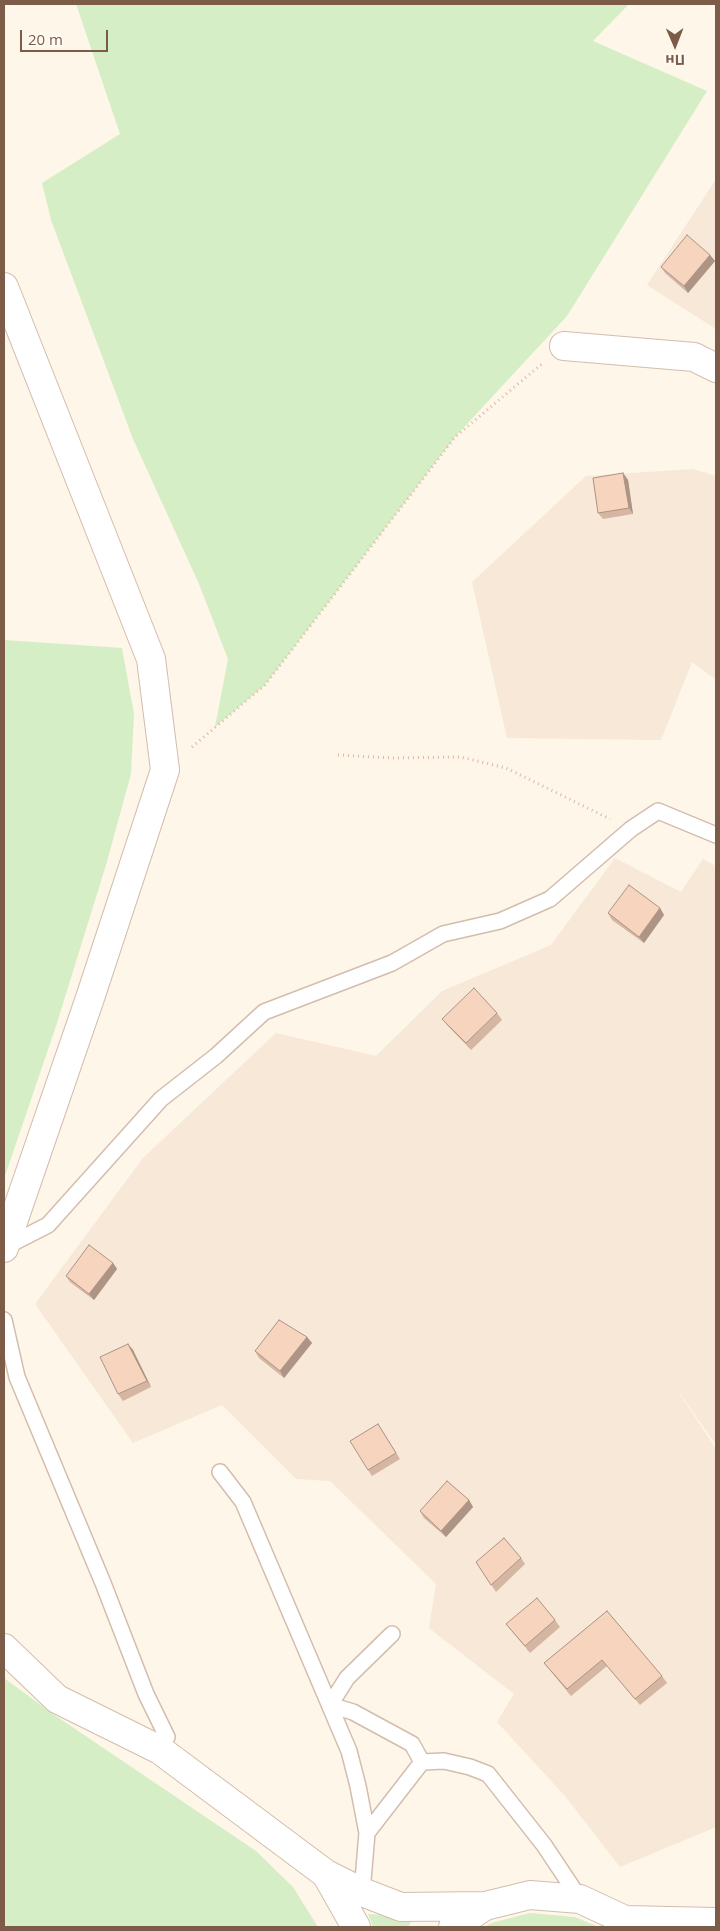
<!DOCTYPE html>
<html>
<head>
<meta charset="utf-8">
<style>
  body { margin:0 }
  #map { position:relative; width:720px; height:1931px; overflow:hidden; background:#fef6e9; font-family:"Open Sans",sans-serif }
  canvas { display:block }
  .frame { position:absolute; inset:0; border:5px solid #7d5b49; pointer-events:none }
  .north { position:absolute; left:650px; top:20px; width:50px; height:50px; -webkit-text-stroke:4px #fffaf2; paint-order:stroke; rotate:179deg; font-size:14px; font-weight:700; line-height:20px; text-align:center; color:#7d5b49 }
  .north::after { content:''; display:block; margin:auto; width:18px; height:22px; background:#7d5b49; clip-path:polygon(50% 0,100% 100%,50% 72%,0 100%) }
  .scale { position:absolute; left:20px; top:30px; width:88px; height:22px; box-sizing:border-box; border:2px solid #7d5b49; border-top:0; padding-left:6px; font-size:15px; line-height:18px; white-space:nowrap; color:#7d5b49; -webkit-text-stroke:4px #fffaf2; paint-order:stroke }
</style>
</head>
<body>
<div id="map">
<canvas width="720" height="1931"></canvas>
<div class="frame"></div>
<div class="north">Пн</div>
<div class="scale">20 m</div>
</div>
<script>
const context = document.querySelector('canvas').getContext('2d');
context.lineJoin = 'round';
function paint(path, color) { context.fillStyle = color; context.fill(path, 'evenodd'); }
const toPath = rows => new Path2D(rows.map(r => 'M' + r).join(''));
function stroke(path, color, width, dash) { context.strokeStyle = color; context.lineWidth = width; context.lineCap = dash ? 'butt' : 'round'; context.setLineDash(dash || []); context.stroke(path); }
paint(toPath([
  [716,179,716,329,647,285],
  [693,469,716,476,716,680,692,662,661,740,507,738,472,582,586,476],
  [615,858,681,892,703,859,716,866,716,1445,670,1379,716,1449,716,1827,620,1867,565,1796,497,1722,514,1694,429,1628,436,1584,330,1481,296,1479,222,1405,133,1443,35,1304,143,1158,276,1033,376,1056,442,991,551,945]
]), '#f7e8d7');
paint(toPath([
  [76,4,629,4,593,41,707,91,567,316,455,437,265,685,215,727,228,659,199,584,133,439,51,220,42,183,120,134],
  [4,640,122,648,134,714,131,774,106,865,56,1026,4,1179],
  [4,1678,53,1714,256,1851,293,1887,318,1927,4,1927],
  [530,1913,575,1917,599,1927,484,1927,491,1923],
  [368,1914,414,1917,408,1927,373,1927]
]), '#d6eec5');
const service = toPath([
  [5,1247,48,1225,161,1099,216,1056,264,1012,392,963,443,934,500,921,550,899,631,829,658,811,716,835],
  [4,1320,17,1377,103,1583,146,1694,167,1737,160,1750],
  [220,1472,243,1502,349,1751,358,1786,367,1833,362,1892],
  [392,1634,347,1678,330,1705,353,1712,412,1744,422,1762],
  [367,1833,422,1762,444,1761,470,1767,488,1774,544,1845,580,1899]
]);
const minor = toPath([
  [564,346,694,357,716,368]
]);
const tertiary = toPath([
  [4,287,151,659,165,770,90,998,4,1248],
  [4,1648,57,1699,160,1750,326,1874,362,1892,401,1907,485,1906],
  [326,1874,356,1927],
  [625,1920,716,1922],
  [453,1927,485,1906,530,1895,580,1899,625,1920,635,1927]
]);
stroke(service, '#d3bdad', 18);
stroke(minor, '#d3bdad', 30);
stroke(tertiary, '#d3bdad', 30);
stroke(toPath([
  [192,747,265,685,455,437,543,363],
  [338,755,392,758,461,757,506,768,610,819]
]), '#ddb7a0', 3, [1, 4]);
stroke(service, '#fff', 15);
stroke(minor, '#fff', 28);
stroke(tertiary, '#fff', 28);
paint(toPath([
  [710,255,715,261,688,293,665,273,661,267],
  [623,473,628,480,633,514,603,519,598,513],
  [660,908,664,915,644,943,612,920,608,913],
  [497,1013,502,1020,471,1050,447,1025,442,1019],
  [113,1263,117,1269,94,1300,70,1282,66,1276],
  [307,1337,312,1343,284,1378,259,1358,255,1351],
  [128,1344,133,1350,151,1387,123,1401,118,1394],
  [378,1424,400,1459,372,1476,368,1470],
  [469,1500,473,1507,446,1537,424,1518,420,1511],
  [521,1558,525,1564,496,1592,476,1562],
  [607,1611,662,1676,667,1683,640,1705,607,1666,571,1696,544,1663],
  [555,1620,560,1627,530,1653,506,1624]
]), '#d4b6a3');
paint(toPath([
  [710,255,715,261,688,293,684,286],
  [623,473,628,480,633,514,629,508],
  [660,908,664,915,644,943,639,937],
  [113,1263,117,1269,94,1300,89,1294],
  [307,1337,312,1343,284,1378,280,1371],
  [128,1344,133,1350,151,1387,147,1381],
  [469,1500,473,1507,446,1537,441,1531]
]), '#ad9485');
const building = toPath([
  [687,235,710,255,684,286,661,267,687,235],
  [623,473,629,508,598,513,593,478,623,473],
  [629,885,660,908,639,937,608,913,629,885],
  [474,988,497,1013,466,1043,442,1019,474,988],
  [89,1245,113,1263,89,1294,66,1276,89,1245],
  [279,1320,307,1337,280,1371,255,1351,279,1320],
  [128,1344,147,1381,118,1394,100,1357,128,1344],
  [378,1424,396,1453,368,1470,350,1441,378,1424],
  [447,1481,469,1500,441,1531,420,1511,447,1481],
  [504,1538,521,1558,491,1585,476,1562,504,1538],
  [537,1598,555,1620,525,1646,506,1624,537,1598],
  [607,1611,662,1676,635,1699,602,1660,567,1689,544,1663,607,1611]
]);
paint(building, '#f7d4be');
stroke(building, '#ad9485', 1);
</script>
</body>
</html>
